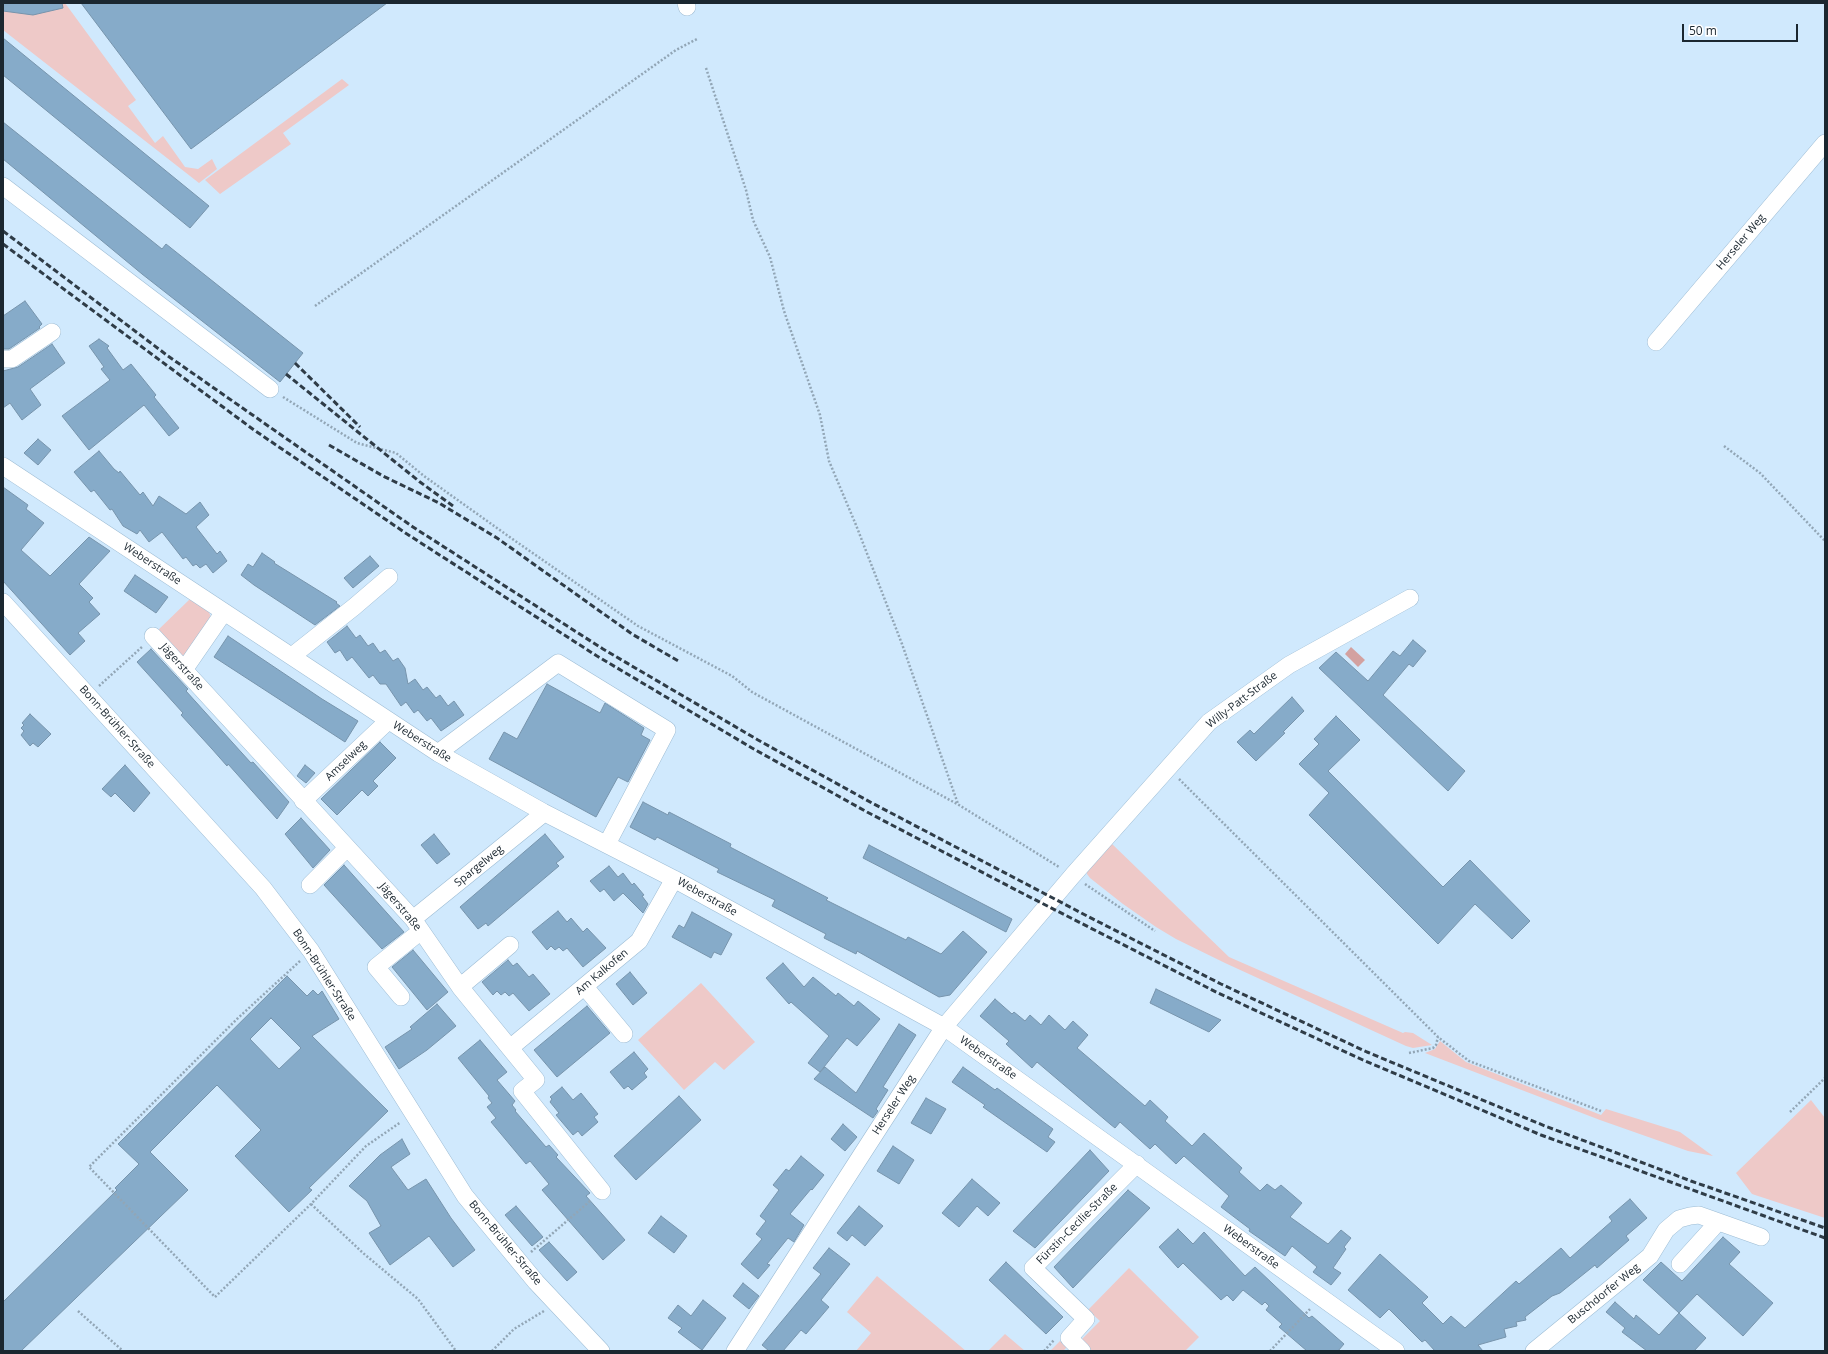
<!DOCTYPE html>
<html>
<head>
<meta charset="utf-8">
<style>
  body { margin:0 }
  #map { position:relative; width:1828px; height:1354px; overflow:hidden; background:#d0e9fd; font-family:"Open Sans",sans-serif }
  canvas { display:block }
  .frame { position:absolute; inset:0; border:4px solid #1b2730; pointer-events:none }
  .scale { position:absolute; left:1682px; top:24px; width:116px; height:18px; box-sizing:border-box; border:2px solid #1b2730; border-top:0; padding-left:5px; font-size:12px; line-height:14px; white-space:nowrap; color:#1b2730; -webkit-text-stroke:3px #fff; paint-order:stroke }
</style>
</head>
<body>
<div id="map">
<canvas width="1828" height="1354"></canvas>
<div class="frame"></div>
<div class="scale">50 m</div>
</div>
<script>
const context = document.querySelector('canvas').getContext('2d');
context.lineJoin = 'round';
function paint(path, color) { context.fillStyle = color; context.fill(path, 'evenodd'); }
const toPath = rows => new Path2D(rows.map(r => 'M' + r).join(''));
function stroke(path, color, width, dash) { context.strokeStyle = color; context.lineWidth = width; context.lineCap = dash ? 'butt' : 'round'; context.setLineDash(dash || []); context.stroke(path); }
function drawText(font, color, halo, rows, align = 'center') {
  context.font = font + ' "Open Sans",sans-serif'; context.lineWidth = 3; context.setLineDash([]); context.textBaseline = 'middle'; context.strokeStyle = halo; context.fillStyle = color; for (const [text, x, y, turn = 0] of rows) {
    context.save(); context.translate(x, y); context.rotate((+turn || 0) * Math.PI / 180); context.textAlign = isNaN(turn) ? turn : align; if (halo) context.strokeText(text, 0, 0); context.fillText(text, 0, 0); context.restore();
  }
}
paint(toPath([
  [3,3,65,3,136,100,128,106,155,143,163,136,185,167,198,169,212,159,217,169,199,183,3,30],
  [342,79,349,85,283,133,291,144,220,194,205,180],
  [190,599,208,610,211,617,181,661,155,633],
  [1111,843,1229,957,1403,1033,1405,1032,1413,1033,1432,1045,1413,1048,1406,1046,1225,963,1176,939,1156,927,1123,904,1090,878,1087,874,1087,870],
  [701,983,755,1042,724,1070,715,1062,684,1090,638,1040],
  [1440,1041,1466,1062,1601,1115,1606,1109,1680,1132,1713,1156,1688,1151,1600,1120,1425,1053,1435,1049],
  [1811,1100,1825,1118,1825,1218,1752,1194,1736,1173],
  [1129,1268,1199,1337,1185,1351,1089,1351,1079,1342,1100,1321,1088,1310],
  [877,1276,966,1351,856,1351,871,1333,847,1312],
  [1005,1334,1025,1351,988,1351],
  [1060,1341,1067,1347,1063,1351,1050,1351]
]), '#eec9c8');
paint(toPath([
  [1351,647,1365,660,1358,667,1345,654]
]), '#d3a1a0');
const building = toPath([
  [3,3,62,3,63,8,33,15,3,11,3,3],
  [81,3,387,3,191,149,81,3],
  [3,38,209,206,190,228,3,75,3,38],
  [3,122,162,249,166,244,303,353,280,382,142,274,3,159,3,122],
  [25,301,42,324,39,327,40,328,9,349,3,349,3,316,25,301],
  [99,339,109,346,107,348,123,370,131,364,156,395,154,397,179,428,169,436,144,405,89,450,62,416,110,380,101,369,104,367,89,346,99,339],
  [52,344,65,363,30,389,41,405,22,420,10,403,3,408,3,371,18,367,52,344],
  [38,439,51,450,38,465,24,453,38,439],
  [99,451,114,469,119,473,120,471,140,495,143,492,153,506,159,496,186,514,200,502,209,515,196,527,217,554,220,551,227,561,213,573,206,564,200,568,196,564,193,566,186,557,183,559,162,532,149,542,140,530,137,534,123,526,112,509,110,510,94,490,91,492,74,472,99,451],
  [3,487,28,505,26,509,44,523,21,550,50,576,89,537,110,551,79,584,93,598,89,602,100,614,78,633,85,641,70,655,3,581,3,487],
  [262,553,275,562,274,563,337,602,336,603,340,606,315,625,254,585,241,575,248,564,253,567,262,553],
  [370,556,379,566,353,588,344,578,370,556],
  [135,575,168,597,156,613,124,591,135,575],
  [347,626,356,638,360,635,368,646,373,643,380,653,385,650,393,661,398,658,405,668,408,684,415,679,423,690,427,687,436,698,440,695,448,706,454,701,464,715,441,731,431,718,427,721,418,710,414,713,406,702,401,706,386,684,380,684,373,675,369,678,352,657,347,661,340,650,335,653,327,642,347,626],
  [228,636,322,699,358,721,345,742,214,657,228,636],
  [1413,640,1426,651,1413,667,1409,664,1383,695,1465,771,1448,791,1319,668,1336,652,1368,681,1393,651,1400,656,1413,640],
  [151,649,188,689,186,691,232,742,251,763,253,762,289,802,277,819,228,764,227,766,212,749,181,715,183,713,137,662,151,649],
  [547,684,600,713,605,703,644,728,641,735,650,740,628,782,618,777,596,817,489,759,504,732,517,739,547,684],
  [1292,697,1304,711,1283,732,1285,733,1256,761,1237,742,1250,730,1254,734,1292,697],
  [30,714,51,734,38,747,33,743,30,746,21,735,24,731,21,728,24,725,22,723,30,714],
  [1336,716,1360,740,1328,771,1443,887,1470,860,1530,921,1512,939,1475,904,1438,944,1309,815,1329,793,1299,764,1319,744,1314,739,1336,716],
  [380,742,396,758,373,781,378,786,368,796,362,790,337,815,321,799,380,742],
  [125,765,150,793,134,812,115,793,111,797,102,789,125,765],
  [305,765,315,773,306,783,297,776,305,765],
  [643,802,668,815,669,812,731,844,730,847,828,898,826,900,906,940,908,937,941,954,963,931,987,952,950,995,939,997,857,951,856,954,824,938,826,934,772,906,775,900,717,872,719,869,657,837,655,840,630,827,643,802],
  [301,818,330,850,313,868,285,834,301,818],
  [434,834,450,854,437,864,421,845,434,834],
  [545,834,564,857,556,863,559,866,488,926,486,923,478,929,460,907,545,834],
  [869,845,1012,919,1006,932,863,858,869,845],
  [344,865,404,932,382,949,324,885,344,865],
  [609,866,618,877,623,873,632,885,634,883,644,895,642,896,648,904,643,913,623,893,614,901,604,889,600,892,590,881,609,866],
  [558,911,567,922,571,918,583,932,587,928,606,948,583,967,567,948,563,951,559,947,555,950,551,946,547,950,532,932,558,911],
  [692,912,732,934,721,955,714,952,711,958,672,937,679,925,684,928,692,912],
  [413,950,448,992,427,1010,392,967,413,950],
  [508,960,513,966,517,963,529,977,533,974,550,994,529,1011,513,993,509,996,505,992,501,995,497,991,493,995,482,982,508,960],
  [783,963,804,987,813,977,836,996,838,993,854,1006,858,1001,880,1019,857,1046,847,1038,820,1072,808,1063,829,1036,791,1002,789,1004,766,978,783,963],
  [630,972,647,993,633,1005,616,984,630,972],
  [287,976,307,996,313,990,318,995,322,991,339,1019,312,1036,388,1111,309,1188,312,1190,289,1212,235,1156,261,1130,217,1085,150,1152,188,1190,21,1351,3,1351,3,1302,117,1190,115,1188,139,1164,118,1144,287,976],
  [271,1018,301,1048,279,1069,250,1039,271,1018],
  [1156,989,1221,1020,1209,1032,1150,1003,1156,989],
  [995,999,1012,1014,1014,1012,1025,1021,1030,1015,1041,1025,1049,1015,1065,1030,1073,1021,1088,1035,1077,1048,1145,1106,1150,1100,1168,1117,1165,1121,1192,1146,1204,1133,1242,1168,1239,1172,1260,1191,1267,1184,1275,1190,1281,1185,1302,1203,1290,1217,1328,1244,1341,1230,1351,1238,1344,1247,1346,1249,1333,1268,1341,1273,1331,1285,1313,1272,1317,1267,1292,1246,1285,1256,1249,1231,1250,1229,1221,1207,1229,1196,1184,1156,1176,1164,1155,1144,1150,1149,1120,1122,1115,1128,1110,1124,1037,1062,1032,1068,1006,1044,1009,1041,980,1016,995,999],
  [437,1004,456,1026,427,1050,399,1069,385,1047,412,1029,410,1027,437,1004],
  [587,1006,610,1033,557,1077,534,1050,587,1006],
  [899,1024,916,1035,883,1087,888,1090,876,1109,878,1111,873,1118,814,1079,825,1067,856,1093,899,1024],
  [480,1040,507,1072,497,1080,515,1101,512,1105,516,1110,515,1111,546,1147,549,1145,558,1155,556,1157,590,1193,586,1196,625,1240,603,1260,542,1190,549,1184,530,1161,526,1164,491,1122,496,1118,487,1107,492,1103,488,1098,489,1096,458,1058,480,1040],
  [634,1052,648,1069,644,1073,647,1077,632,1090,628,1086,624,1089,610,1072,634,1052],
  [963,1067,995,1090,997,1088,1053,1129,1048,1137,1055,1142,1047,1152,983,1107,985,1105,952,1082,963,1067],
  [562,1087,573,1100,581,1093,598,1114,594,1117,598,1122,582,1136,578,1131,573,1135,556,1115,559,1113,550,1102,552,1099,550,1097,562,1087],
  [679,1096,701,1120,636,1180,614,1156,679,1096],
  [926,1098,946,1109,931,1134,911,1123,926,1098],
  [843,1124,857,1137,845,1151,831,1139,843,1124],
  [402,1139,410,1154,391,1167,408,1190,426,1179,451,1218,475,1250,453,1267,429,1236,390,1265,369,1233,381,1226,367,1201,349,1186,380,1155,402,1139],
  [893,1146,914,1160,899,1184,877,1171,893,1146],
  [1090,1150,1109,1171,1035,1248,1013,1231,1090,1150],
  [801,1156,824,1175,812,1190,811,1189,790,1214,804,1225,794,1242,788,1238,767,1264,770,1265,758,1279,741,1264,762,1239,756,1234,766,1221,760,1216,779,1190,773,1185,786,1169,789,1171,801,1156],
  [972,1179,1000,1203,988,1216,977,1206,959,1227,942,1213,972,1179],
  [1128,1190,1150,1208,1073,1288,1054,1267,1128,1190],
  [1630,1199,1647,1218,1626,1236,1629,1240,1597,1268,1595,1265,1560,1293,1552,1296,1525,1317,1526,1320,1516,1322,1517,1326,1504,1329,1506,1337,1478,1345,1483,1351,1435,1351,1425,1340,1422,1342,1389,1309,1380,1318,1348,1290,1380,1254,1428,1297,1422,1303,1443,1324,1451,1316,1465,1328,1516,1281,1519,1284,1561,1248,1570,1258,1612,1221,1609,1217,1630,1199],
  [516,1206,543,1237,532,1246,505,1215,516,1206],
  [859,1206,883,1226,865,1246,852,1235,847,1241,837,1233,859,1206],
  [661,1216,687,1236,674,1253,648,1233,661,1216],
  [1178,1229,1193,1244,1204,1232,1245,1276,1255,1267,1309,1318,1312,1316,1344,1344,1338,1351,1307,1351,1279,1327,1282,1324,1266,1310,1269,1306,1265,1302,1262,1305,1243,1290,1233,1301,1227,1295,1221,1300,1183,1263,1178,1268,1159,1247,1178,1229],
  [1723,1237,1740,1252,1729,1264,1773,1303,1743,1336,1697,1294,1679,1313,1643,1280,1661,1262,1682,1281,1723,1237],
  [549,1242,577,1272,567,1281,539,1250,549,1242],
  [829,1248,850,1264,821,1300,829,1307,806,1334,801,1330,783,1351,769,1351,762,1345,821,1274,813,1268,829,1248],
  [1006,1262,1063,1317,1046,1334,989,1280,1006,1262],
  [743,1283,759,1296,749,1309,733,1296,743,1283],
  [703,1300,726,1318,702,1350,678,1332,682,1328,668,1318,678,1305,691,1316,703,1300],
  [1615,1302,1634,1319,1636,1315,1659,1335,1679,1313,1706,1338,1694,1351,1647,1351,1622,1332,1625,1328,1606,1312,1615,1302]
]);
paint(building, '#86abc9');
stroke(building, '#7794ac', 1);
const minor = toPath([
  [686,3,687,7],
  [3,186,270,389],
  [1656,342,1825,143],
  [3,359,12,359,52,332],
  [3,466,438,753,543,812,674,879,944,1027,1396,1351],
  [3,602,263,888,311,951,465,1196,536,1282,601,1351],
  [153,636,413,919,460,987,536,1080,522,1091,602,1191],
  [292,656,354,607,389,577],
  [184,670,224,612],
  [438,753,558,663,667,730,607,844],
  [303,801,388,721],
  [310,885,347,848],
  [413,919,544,813],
  [460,987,510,945],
  [585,987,624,1034],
  [401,997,376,967,421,931],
  [510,1048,639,941,674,879],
  [1680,1264,1718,1222],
  [735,1351,944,1027,1073,875,1209,722,1289,665,1410,598],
  [1082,1351,1069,1338,1086,1319,1033,1268,1137,1164],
  [1534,1351,1650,1256,1666,1230,1679,1219,1690,1216,1699,1215,1761,1237]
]);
stroke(minor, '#9dbcd4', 18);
stroke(toPath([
  [706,68,746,190,753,220,770,257,784,311,820,415,829,461,856,525,902,644,958,804],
  [315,306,676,50,697,39],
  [283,397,357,443,396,453,424,476,511,538,638,626,732,676,752,692,959,805,1059,867],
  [1724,446,1760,473,1825,541],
  [99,686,143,646],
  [1179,779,1438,1037,1469,1061,1601,1111],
  [1085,884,1155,931],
  [300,961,237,1019,89,1167,215,1297,311,1204,366,1146,401,1122],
  [1409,1053,1433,1048,1436,1045,1438,1037],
  [1790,1112,1825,1078],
  [311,1204,363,1253,418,1299,456,1351],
  [531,1252,590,1201],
  [78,1311,123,1351],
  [492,1351,514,1329,544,1311],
  [1044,1351,1054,1340],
  [1270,1351,1311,1308]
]), '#92a6b6', 2.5, [2, 2]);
stroke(minor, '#fff', 17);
stroke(toPath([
  [3,231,168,356,413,527,603,649,758,740,872,803,1089,917,1221,984,1367,1052,1545,1126,1691,1181,1825,1228],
  [3,244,254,430,407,534,597,656,752,748,867,812,1018,891,1218,993,1363,1060,1541,1135,1825,1238],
  [295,363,360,427],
  [286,374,420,482,453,506],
  [329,445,383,476,439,503,497,538,632,634,680,662]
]), '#2f3c47', 3, [6, 3]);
drawText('11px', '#1b2730', '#fff', [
  ["Herseler Weg",1741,242,-50],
  ["Weberstraße",152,564,33],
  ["Jägerstraße",182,667,48],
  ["Willy-Patt-Straße",1242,700,-37],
  ["Bonn-Brühler-Straße",117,727,48],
  ["Weberstraße",422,742,32],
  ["Amselweg",346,761,-44],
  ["Spargelweg",479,866,-39],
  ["Weberstraße",707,897,29],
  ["Jägerstraße",400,907,50],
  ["Am Kalkofen",602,972,-40],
  ["Bonn-Brühler-Straße",324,975,57],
  ["Weberstraße",988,1058,35],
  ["Herseler Weg",894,1105,-57],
  ["Fürstin-Cecilie-Straße",1077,1224,-45],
  ["Bonn-Brühler-Straße",505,1243,50],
  ["Weberstraße",1251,1247,36],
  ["Buschdorfer Weg",1604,1294,-39]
]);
</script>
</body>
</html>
